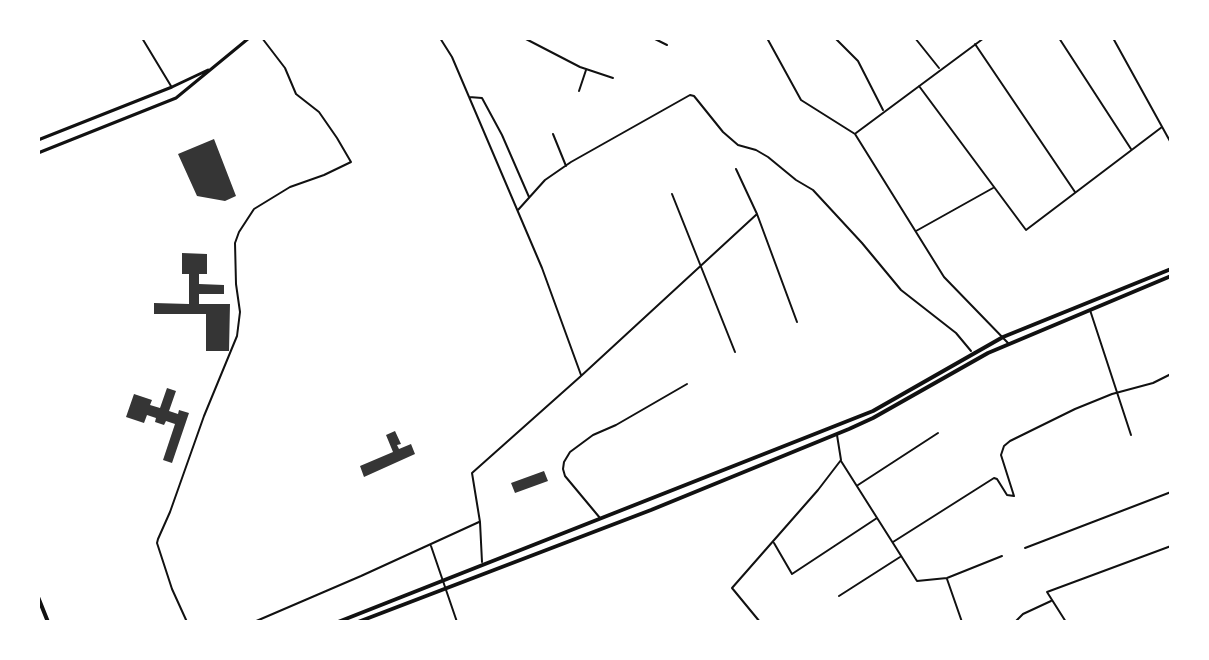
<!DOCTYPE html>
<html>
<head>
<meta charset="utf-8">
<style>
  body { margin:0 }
  #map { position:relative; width:1209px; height:660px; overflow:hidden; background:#fff; font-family:"PT Sans",sans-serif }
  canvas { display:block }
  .frame { position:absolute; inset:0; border:40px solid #fff; pointer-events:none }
</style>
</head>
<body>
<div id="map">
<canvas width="1209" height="660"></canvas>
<div class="frame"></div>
</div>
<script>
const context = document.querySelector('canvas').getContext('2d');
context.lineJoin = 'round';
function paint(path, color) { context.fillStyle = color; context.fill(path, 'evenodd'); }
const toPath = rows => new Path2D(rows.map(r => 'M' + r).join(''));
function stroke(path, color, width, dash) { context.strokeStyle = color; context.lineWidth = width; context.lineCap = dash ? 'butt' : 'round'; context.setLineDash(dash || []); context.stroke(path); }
paint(toPath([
  [214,139,236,196,225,201,197,196,178,154],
  [182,253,207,254,207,274,199,274,199,284,224,285,224,294,199,294,199,304,230,304,229,351,206,351,206,314,154,314,154,303,189,304,189,274,182,274],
  [167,388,176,391,169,411,178,414,179,410,189,413,172,463,163,460,175,424,166,421,164,425,155,422,156,418,147,415,144,423,126,417,134,394,152,400,150,405,160,408],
  [395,431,401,444,397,445,399,449,411,444,415,454,364,477,360,466,393,452,386,435],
  [544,471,548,481,515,493,511,483]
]), '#353535');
stroke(toPath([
  [142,38,171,86],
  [440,38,452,57,542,268,581,375],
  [524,38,580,67,613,78],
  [653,38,667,45],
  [767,38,801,100,855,134,944,277,1008,343],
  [835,38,858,61,883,110],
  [915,38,939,68],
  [1059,38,1131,149],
  [1113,38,1171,143],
  [975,44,1075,192],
  [919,86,1026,230,1162,127],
  [579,91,586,70],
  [469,97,482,98,502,135,529,197],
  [856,133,984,38],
  [553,134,566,166],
  [736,169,757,214,797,322],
  [672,194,735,352],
  [518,210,545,180,571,162,690,95,694,96,723,132,738,145,756,150,768,157,796,180,813,190,862,243,901,290,956,333,971,351],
  [916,231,993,188],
  [1090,310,1131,435],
  [841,461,917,581,947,578,1002,556],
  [858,485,938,433],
  [600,518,565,476,563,469,564,462,570,452,593,435,616,425,687,384],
  [893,542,994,478,997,479,1007,495,1014,496,1001,455,1004,446,1010,441,1075,409,1112,394,1153,383,1171,374],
  [774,543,792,574,877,518],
  [431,546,457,622],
  [1025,548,1171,492],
  [482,562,480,522,472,473,581,376,757,214],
  [947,579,962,622],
  [839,596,900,557],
  [187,622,172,589,157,543,158,539,170,512,204,416,237,336,240,312,236,284,235,243,239,232,254,209,290,187,324,175,351,162,337,138,319,112,296,94,285,68,262,38],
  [254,622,361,576,479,522],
  [760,622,732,588,818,490,841,460,837,435],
  [1015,622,1023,614,1051,601],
  [1066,622,1047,592,1171,546]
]), '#111', 2);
stroke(toPath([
  [38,140,172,87,208,70],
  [38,153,176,98,249,38]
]), '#111', 3);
stroke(toPath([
  [38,597,48,622],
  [338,622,873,411,1003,337,1171,269],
  [358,622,651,510,849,429,873,418,988,353,1171,276]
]), '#111', 4);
</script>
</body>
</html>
